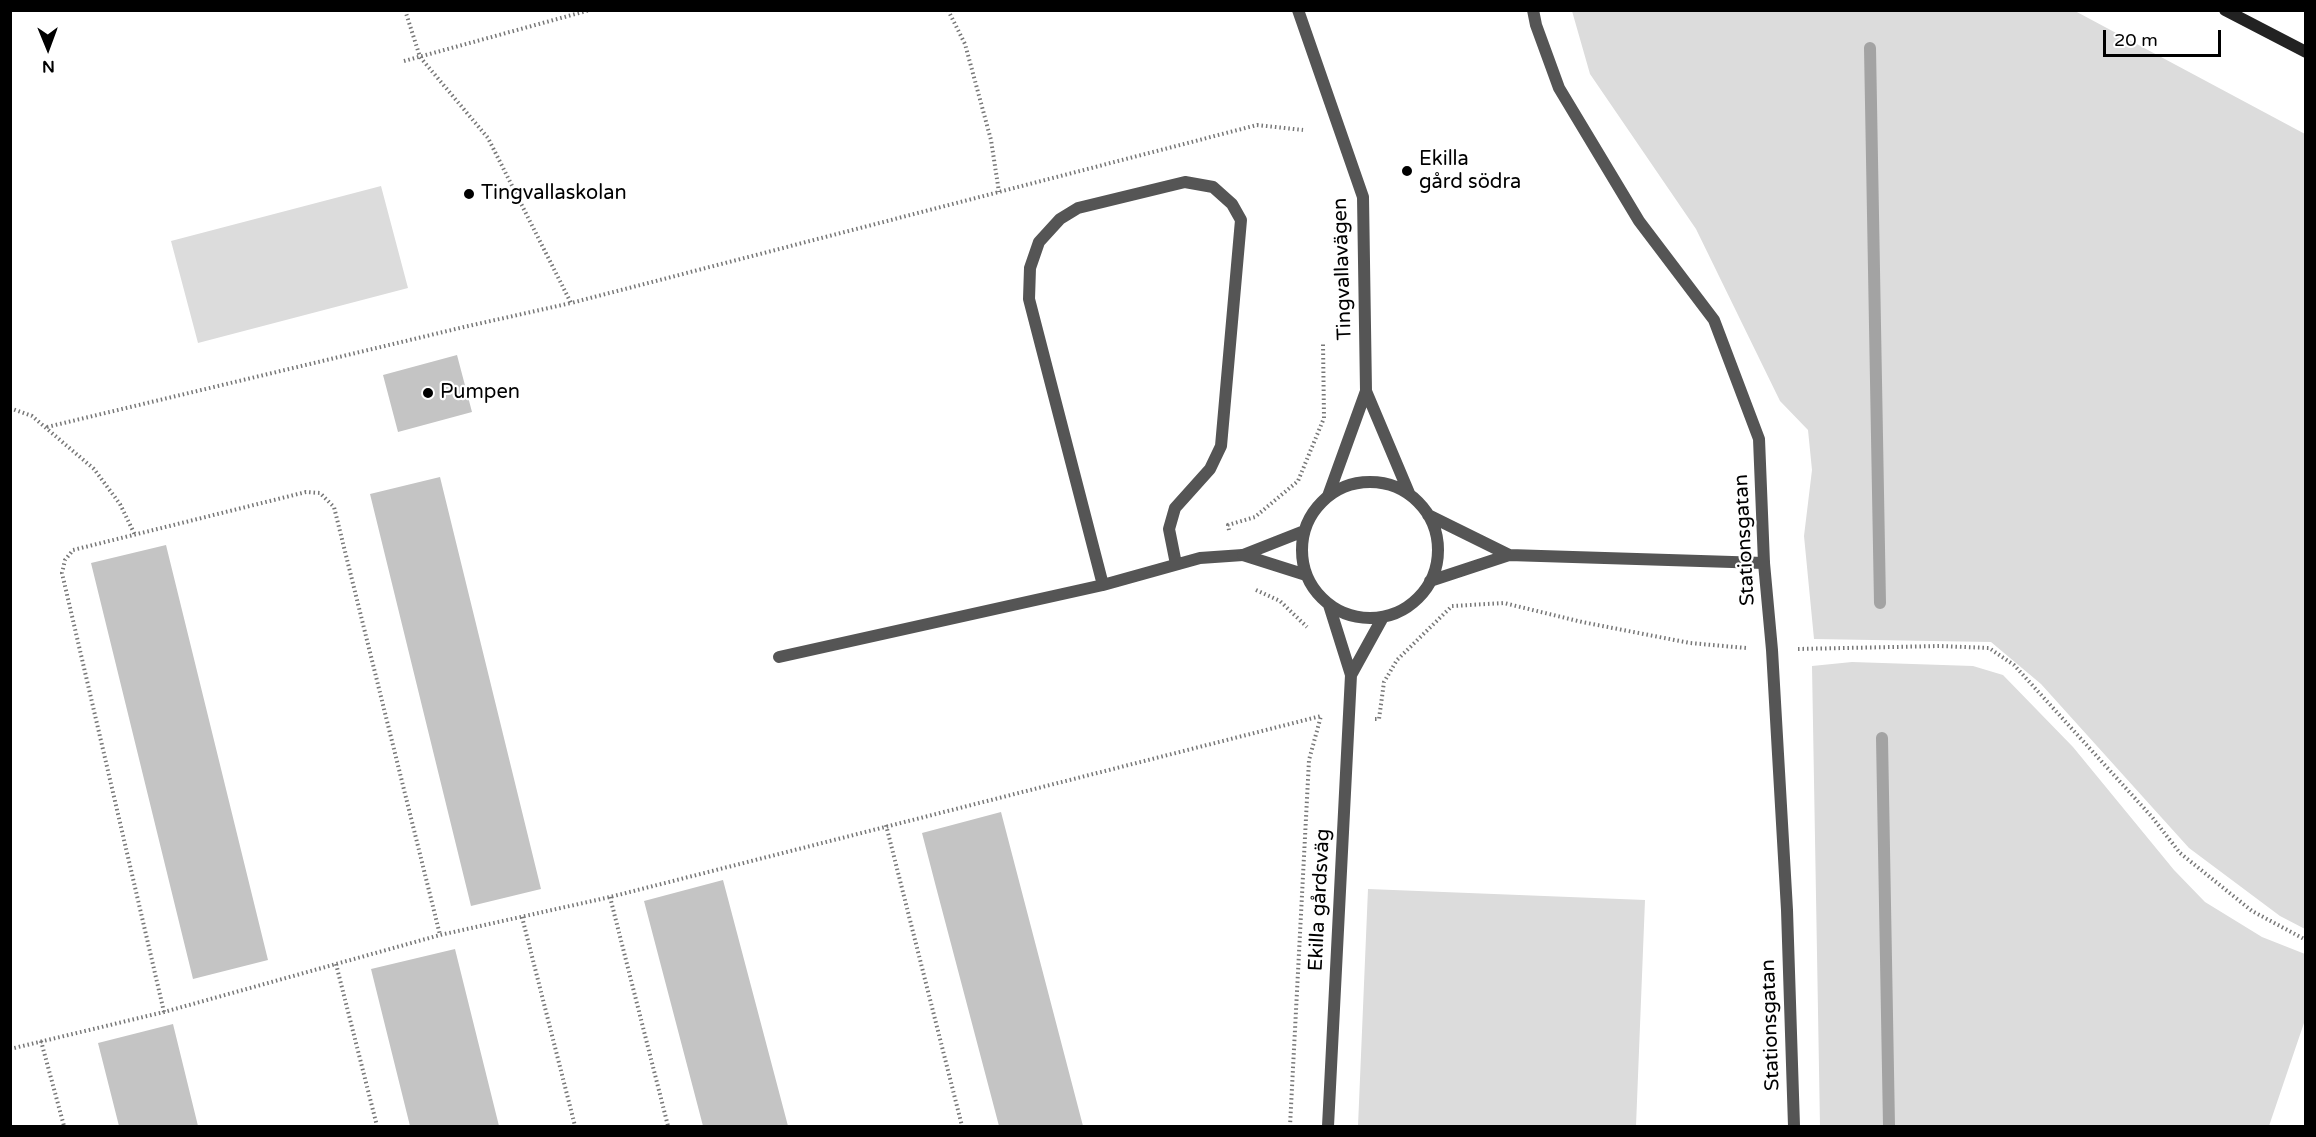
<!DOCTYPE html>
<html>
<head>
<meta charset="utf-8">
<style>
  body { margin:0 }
  #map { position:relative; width:2316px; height:1137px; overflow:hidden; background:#fff; font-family:"Varela Round",sans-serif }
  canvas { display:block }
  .frame { position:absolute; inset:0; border:12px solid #000; pointer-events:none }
  .north { position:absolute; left:18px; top:18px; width:60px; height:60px; -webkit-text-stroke:4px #fff; paint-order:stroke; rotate:179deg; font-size:16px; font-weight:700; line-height:24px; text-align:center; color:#000 }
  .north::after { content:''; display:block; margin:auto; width:21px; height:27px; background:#000; clip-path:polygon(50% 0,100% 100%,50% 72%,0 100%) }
  .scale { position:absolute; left:2103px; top:30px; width:118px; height:27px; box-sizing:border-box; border:3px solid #000; border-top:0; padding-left:8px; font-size:18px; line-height:21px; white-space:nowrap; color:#000; -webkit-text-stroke:4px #fff; paint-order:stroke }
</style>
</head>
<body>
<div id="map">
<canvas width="2316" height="1137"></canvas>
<div class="frame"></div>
<div class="north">N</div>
<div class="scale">20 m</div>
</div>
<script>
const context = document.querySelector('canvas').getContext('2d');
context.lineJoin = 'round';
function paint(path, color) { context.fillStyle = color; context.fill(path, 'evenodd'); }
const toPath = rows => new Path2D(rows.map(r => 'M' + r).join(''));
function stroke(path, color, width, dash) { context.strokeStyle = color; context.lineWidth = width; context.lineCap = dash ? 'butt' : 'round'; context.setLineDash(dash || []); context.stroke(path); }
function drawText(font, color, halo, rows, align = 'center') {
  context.font = font + ' "Varela Round",sans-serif'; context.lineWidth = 4.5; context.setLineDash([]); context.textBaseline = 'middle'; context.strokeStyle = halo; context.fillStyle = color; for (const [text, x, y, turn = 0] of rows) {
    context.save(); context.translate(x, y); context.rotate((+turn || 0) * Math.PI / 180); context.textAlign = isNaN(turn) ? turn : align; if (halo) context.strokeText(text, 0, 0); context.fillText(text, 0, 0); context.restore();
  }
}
paint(toPath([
  [1572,11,2075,11,2305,134,2305,929,2280,916,2189,848,2041,684,1991,642,1814,639,1804,536,1812,470,1808,430,1780,401,1696,229,1590,74],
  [381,186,408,288,198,343,171,241],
  [1852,662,1973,666,2003,675,2073,747,2174,870,2205,902,2262,937,2305,954,2305,1020,2269,1126,1820,1126,1812,666],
  [1368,889,1645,900,1636,1126,1358,1126]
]), '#dcdcdc');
stroke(toPath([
  [1870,48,1880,603],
  [1882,738,1889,1126]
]), '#a3a3a3', 12);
paint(toPath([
  [457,355,472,412,398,432,383,375],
  [440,477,541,889,471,906,370,494],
  [166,545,268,960,193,979,91,563],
  [1001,812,1083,1126,999,1126,936,887,922,833],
  [723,880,788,1126,703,1126,644,901],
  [455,949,499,1126,410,1126,371,969],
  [173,1024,198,1126,119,1126,98,1043]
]), '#c4c4c4');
stroke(toPath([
  [405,10,420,57,488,138,571,303,1257,125,1303,130],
  [948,10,965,44,991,140,999,192],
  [404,61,590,10],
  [10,408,32,416,94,469,120,504,135,535],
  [47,427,464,327,571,303],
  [1229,530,1228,525,1255,517,1298,481,1324,418,1323,343],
  [1256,590,1280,601,1307,627],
  [1798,649,1940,646,1989,648,2014,665,2152,817,2180,853,2252,911,2306,940],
  [1375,719,1379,719,1384,682,1397,660,1452,606,1504,603,1582,622,1690,643,1746,648],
  [886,825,962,1126],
  [610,897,668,1126],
  [522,917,575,1126],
  [336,964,377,1126],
  [164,1012,62,573,65,560,73,550,306,492,320,493,334,507,440,935],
  [41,1041,64,1126],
  [10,1049,164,1012,440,935,610,897,1321,716,1309,760,1290,1126]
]), '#777', 4, [1.5, 3]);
stroke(toPath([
  [1176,564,1169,529,1175,508,1210,469,1221,446,1241,220,1232,204,1213,187,1185,182,1078,208,1060,219,1039,242,1030,268,1029,299,1103,585,1200,558,1243,555],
  [779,657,1103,585]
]), '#555', 12);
stroke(toPath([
  [1298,10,1363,197,1366,391,1328,496],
  [1366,391,1409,493],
  '1302 550a68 68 0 1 1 136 0a68 68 0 1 1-136 0Z',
  [1428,515,1509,555],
  [1243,555,1306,575],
  [1243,555,1304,531],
  [1430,581,1509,555,1764,563],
  [1351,675,1383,617],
  [1328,1126,1351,675,1329,605]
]), '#555', 12);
stroke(toPath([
  [1533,10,1536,25,1559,88,1639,221,1714,320,1759,439,1764,563,1772,650,1787,910,1794,1126]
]), '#555', 12);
stroke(toPath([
  [2225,10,2306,52]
]), '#222', 12);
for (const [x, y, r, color] of [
  [1407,171,6,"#000"],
  [469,194,6,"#000"],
  [428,393,6,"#000"]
]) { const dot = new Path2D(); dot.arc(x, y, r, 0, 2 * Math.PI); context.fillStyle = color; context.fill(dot); stroke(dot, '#fff', 2); }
drawText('20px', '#000', '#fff', [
  ["Ekilla",1419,160],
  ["gård södra",1419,183],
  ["Tingvallaskolan",481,194],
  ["Pumpen",440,393]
], 'left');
drawText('20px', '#000', '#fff', [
  ["Tingvallavägen",1343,269,-92],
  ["Stationsgatan",1745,540,-93],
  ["Ekilla gårdsväg",1320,900,-87],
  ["Stationsgatan",1771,1025,-92]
]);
</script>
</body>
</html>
